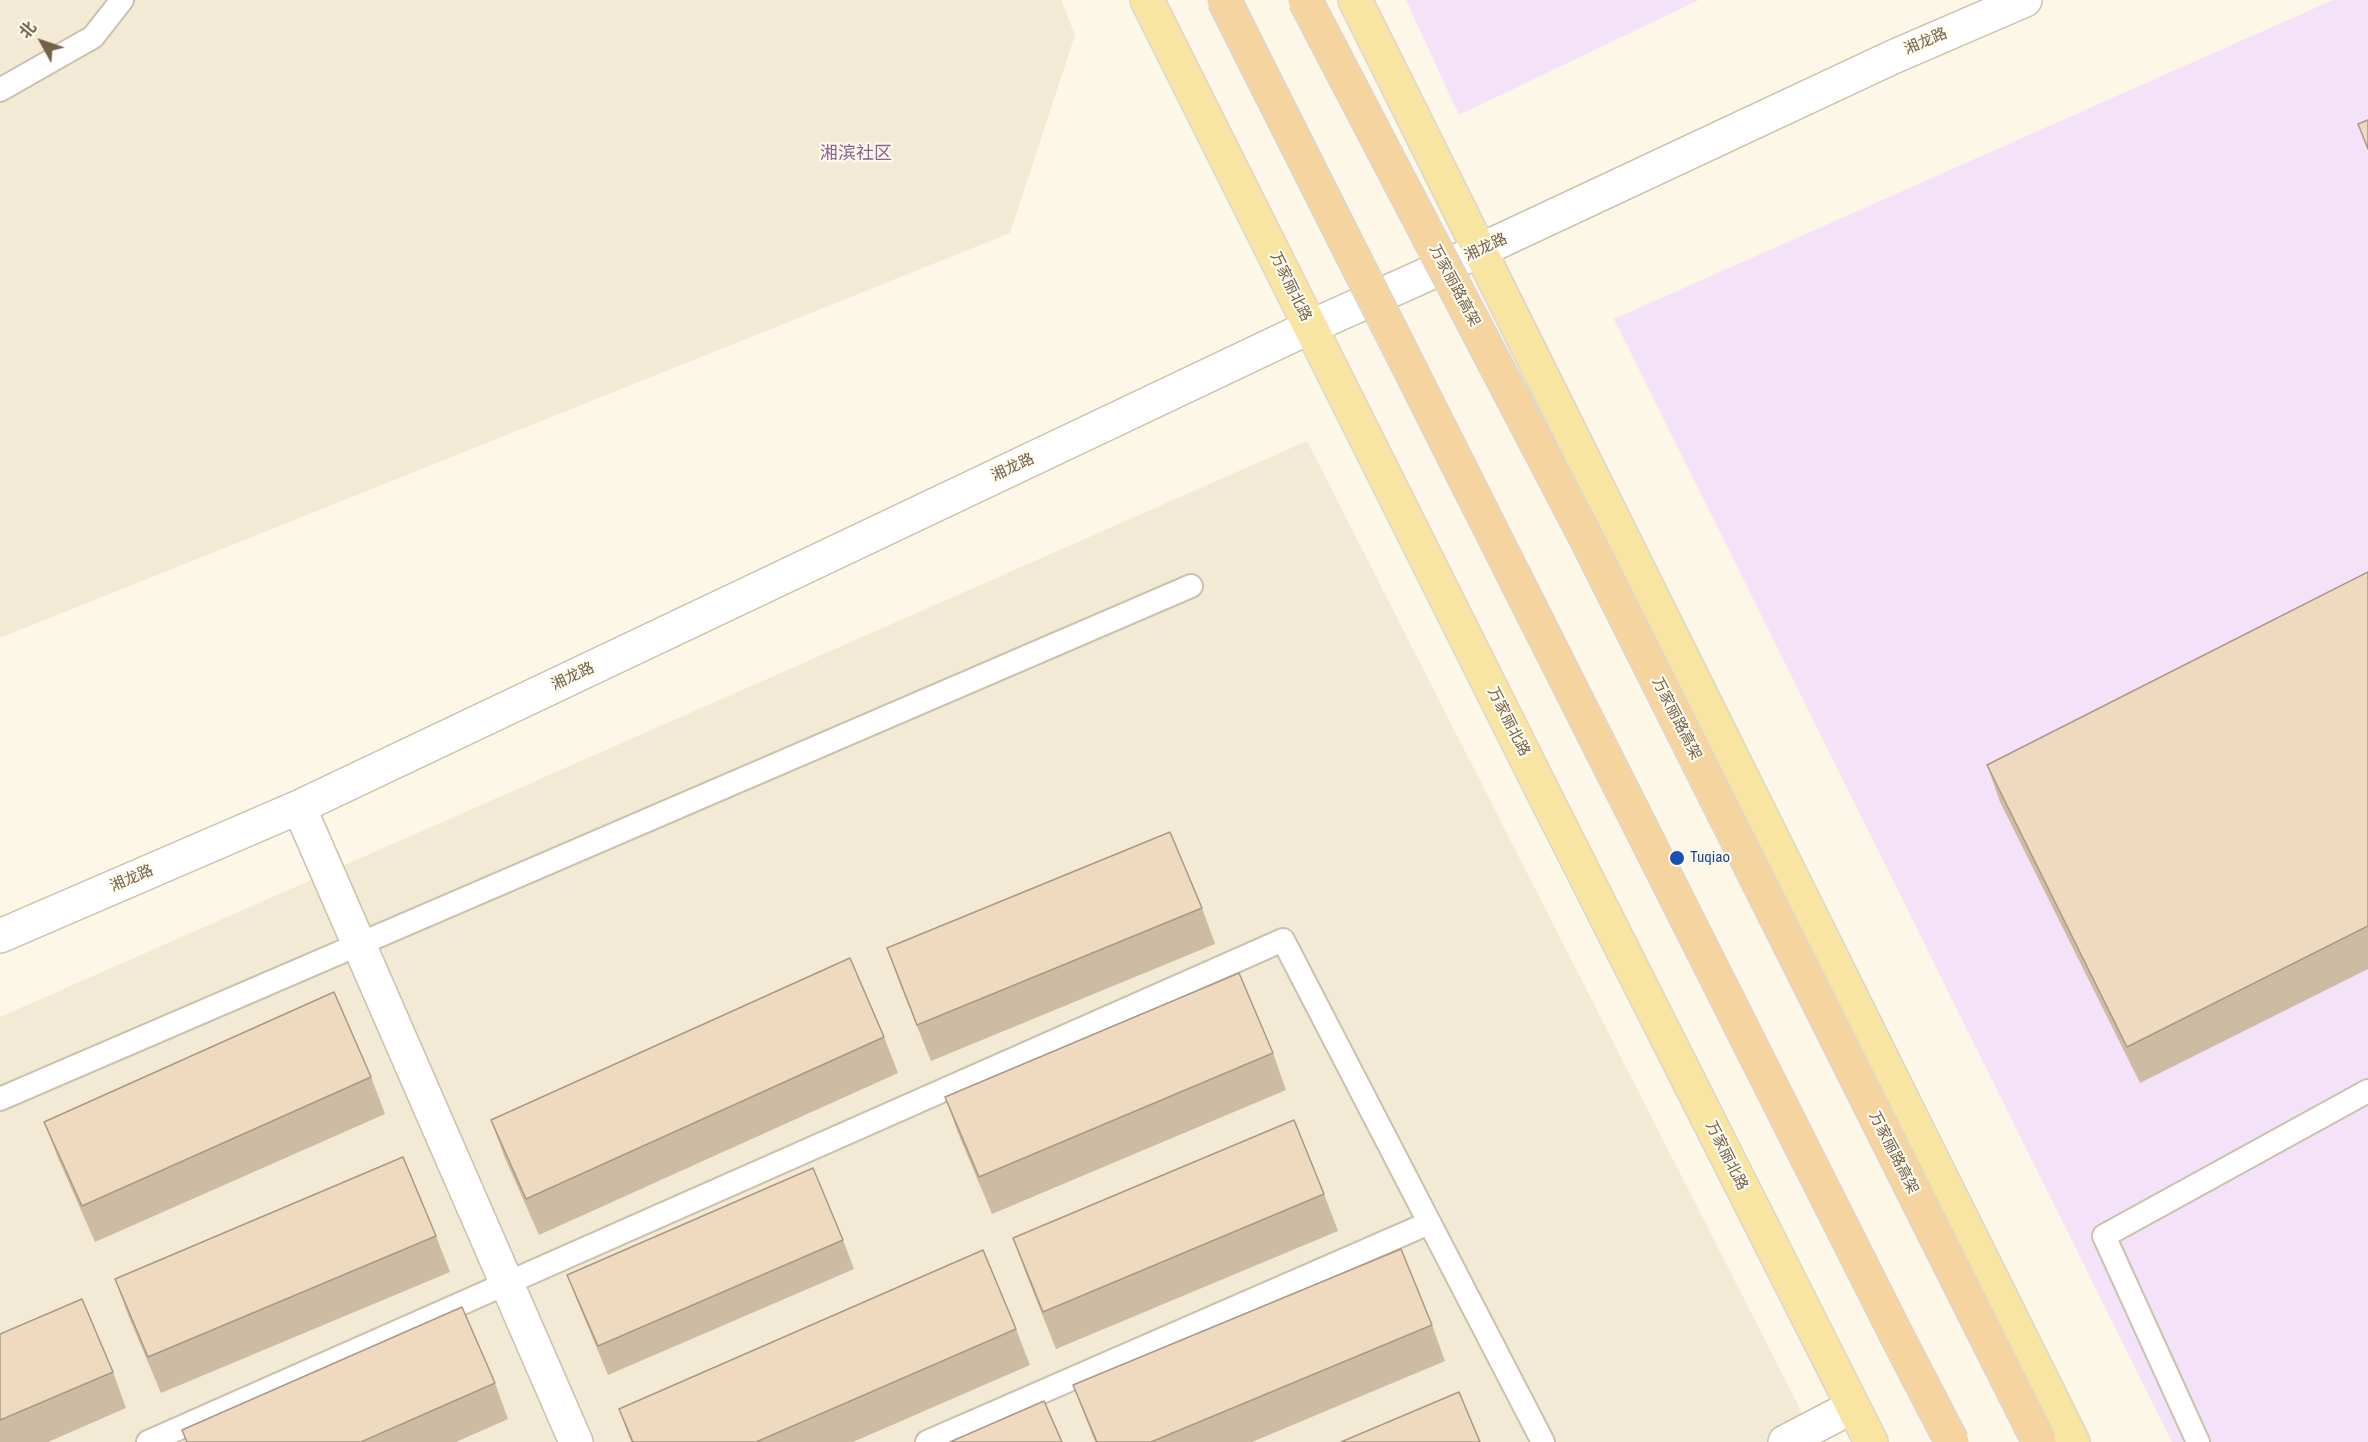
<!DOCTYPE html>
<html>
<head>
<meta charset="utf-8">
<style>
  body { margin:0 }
  #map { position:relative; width:2368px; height:1442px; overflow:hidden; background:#fcf7e6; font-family:"Roboto Condensed","Noto Sans SC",sans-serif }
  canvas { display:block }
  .north { position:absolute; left:12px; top:12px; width:60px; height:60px; -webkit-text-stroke:4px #fefaec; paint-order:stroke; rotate:310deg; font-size:16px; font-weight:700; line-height:24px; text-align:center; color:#74614c }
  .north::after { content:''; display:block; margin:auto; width:21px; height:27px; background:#74614c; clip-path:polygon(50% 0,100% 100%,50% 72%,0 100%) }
</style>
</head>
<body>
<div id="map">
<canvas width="2368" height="1442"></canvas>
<div class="north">北</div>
</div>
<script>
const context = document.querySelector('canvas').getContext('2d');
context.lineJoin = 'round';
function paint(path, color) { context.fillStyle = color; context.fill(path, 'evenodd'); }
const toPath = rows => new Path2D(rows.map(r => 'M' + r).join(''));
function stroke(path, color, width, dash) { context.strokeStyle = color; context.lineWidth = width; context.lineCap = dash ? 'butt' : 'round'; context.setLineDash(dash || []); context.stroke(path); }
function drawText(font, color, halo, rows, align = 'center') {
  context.font = font + ' "Roboto Condensed","Noto Sans SC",sans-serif'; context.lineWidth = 4.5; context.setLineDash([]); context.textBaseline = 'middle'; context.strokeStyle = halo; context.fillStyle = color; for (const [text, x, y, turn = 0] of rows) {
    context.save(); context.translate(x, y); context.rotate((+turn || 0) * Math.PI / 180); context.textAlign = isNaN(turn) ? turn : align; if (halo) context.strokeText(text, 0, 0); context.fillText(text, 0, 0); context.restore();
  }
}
paint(toPath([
  [0,0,1061,0,1075,35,1010,233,0,638],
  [1307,441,1817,1442,0,1442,0,1017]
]), '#f3ead5');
paint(toPath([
  [1406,0,1699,0,1459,115],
  [2333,0,2368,0,2368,1442,2172,1442,1614,319]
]), '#f4e3f8');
const service = toPath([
  [0,90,93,37,122,0],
  [0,1099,1191,586],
  [148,1442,1283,940,1543,1442],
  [927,1442,1429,1223],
  [2198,1442,2104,1236,2368,1091]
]);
const minor = toPath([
  [299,807,576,1442],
  [0,936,299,807,1310,327,1481,250,1893,57,2025,0],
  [1785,1442,1852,1407]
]);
const primary = toPath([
  [1147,0,1547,800,1871,1442],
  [1355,0,2073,1442]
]);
stroke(service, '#cdc0ad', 26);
stroke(minor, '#cdc0ad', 36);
stroke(primary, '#dbd6d0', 36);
stroke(service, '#fff', 22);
stroke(minor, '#fff', 33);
stroke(primary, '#f8e5a1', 33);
const trunkBridge = toPath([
  [1224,0,1900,1342,1952,1442],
  [1305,0,1587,540,2039,1442]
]);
stroke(trunkBridge, '#dbd6d0', 36, []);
stroke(trunkBridge, '#f6d4a0', 33);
paint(toPath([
  [2368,572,2368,969,2140,1083,2000,802,1987,765],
  [1202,908,1215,944,931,1061,900,984,887,948],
  [884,1037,898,1073,539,1235,504,1156,491,1120],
  [1273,1053,1286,1090,992,1214,958,1133,945,1097],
  [371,1077,385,1114,95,1242,58,1158,44,1122],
  [1324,1194,1338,1231,1056,1349,1026,1274,1013,1238],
  [436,1236,450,1272,161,1393,128,1315,115,1279],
  [843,1240,854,1269,608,1375,578,1303,567,1275],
  [1432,1325,1445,1361,1252,1442,1095,1442,1073,1385],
  [1016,1329,1030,1365,853,1442,631,1442,619,1409],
  [0,1334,113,1372,126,1408,48,1442,0,1442],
  [495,1383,508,1419,456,1442,186,1442,182,1430]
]), '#cebba4');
const building = toPath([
  [2368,120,2368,149,2358,124,2368,120],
  [2368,572,2368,926,2127,1047,1987,765,2368,572],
  [1170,832,1202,908,917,1025,887,948,1170,832],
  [850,958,884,1037,526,1199,491,1120,850,958],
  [1239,973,1273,1053,979,1177,945,1097,1239,973],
  [334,992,371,1077,82,1206,44,1122,334,992],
  [1294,1120,1324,1194,1043,1312,1013,1238,1294,1120],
  [403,1157,436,1236,148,1357,115,1279,403,1157],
  [813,1168,843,1240,598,1346,567,1275,813,1168],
  [1401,1249,1432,1325,1151,1442,1097,1442,1073,1385,1401,1249],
  [983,1250,1016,1329,756,1442,633,1442,619,1409,983,1250],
  [82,1299,113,1372,0,1420,0,1334,82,1299],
  [462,1307,495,1383,361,1442,187,1442,182,1430,462,1307],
  [1459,1392,1480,1442,1341,1442,1459,1392],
  [1044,1401,1062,1442,950,1442,1044,1401]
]);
paint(building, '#f0dabf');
stroke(building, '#a89986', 1.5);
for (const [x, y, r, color] of [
  [1677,858,8,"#1a4fb4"]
]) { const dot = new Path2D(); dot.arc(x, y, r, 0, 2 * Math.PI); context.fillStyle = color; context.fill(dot); stroke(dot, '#fefaec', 2); }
drawText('15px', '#74614c', '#fefaec', [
  ["湘龙路",1926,42,-23],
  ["湘龙路",1486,248,-25],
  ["万家丽路高架",1454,286,62],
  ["万家丽北路",1290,287,64],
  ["湘龙路",1013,468,-25],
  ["湘龙路",573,677,-25],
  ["万家丽路高架",1676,719,63],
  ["万家丽北路",1508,722,63],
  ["湘龙路",132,879,-23],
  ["万家丽路高架",1893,1153,63],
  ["万家丽北路",1726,1156,63]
]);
drawText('15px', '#164399', '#fefaec', [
  ["Tuqiao",1690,858]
], 'left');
drawText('18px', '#896391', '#fefaec', [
  ["湘滨社区",856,154]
]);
</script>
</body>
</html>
